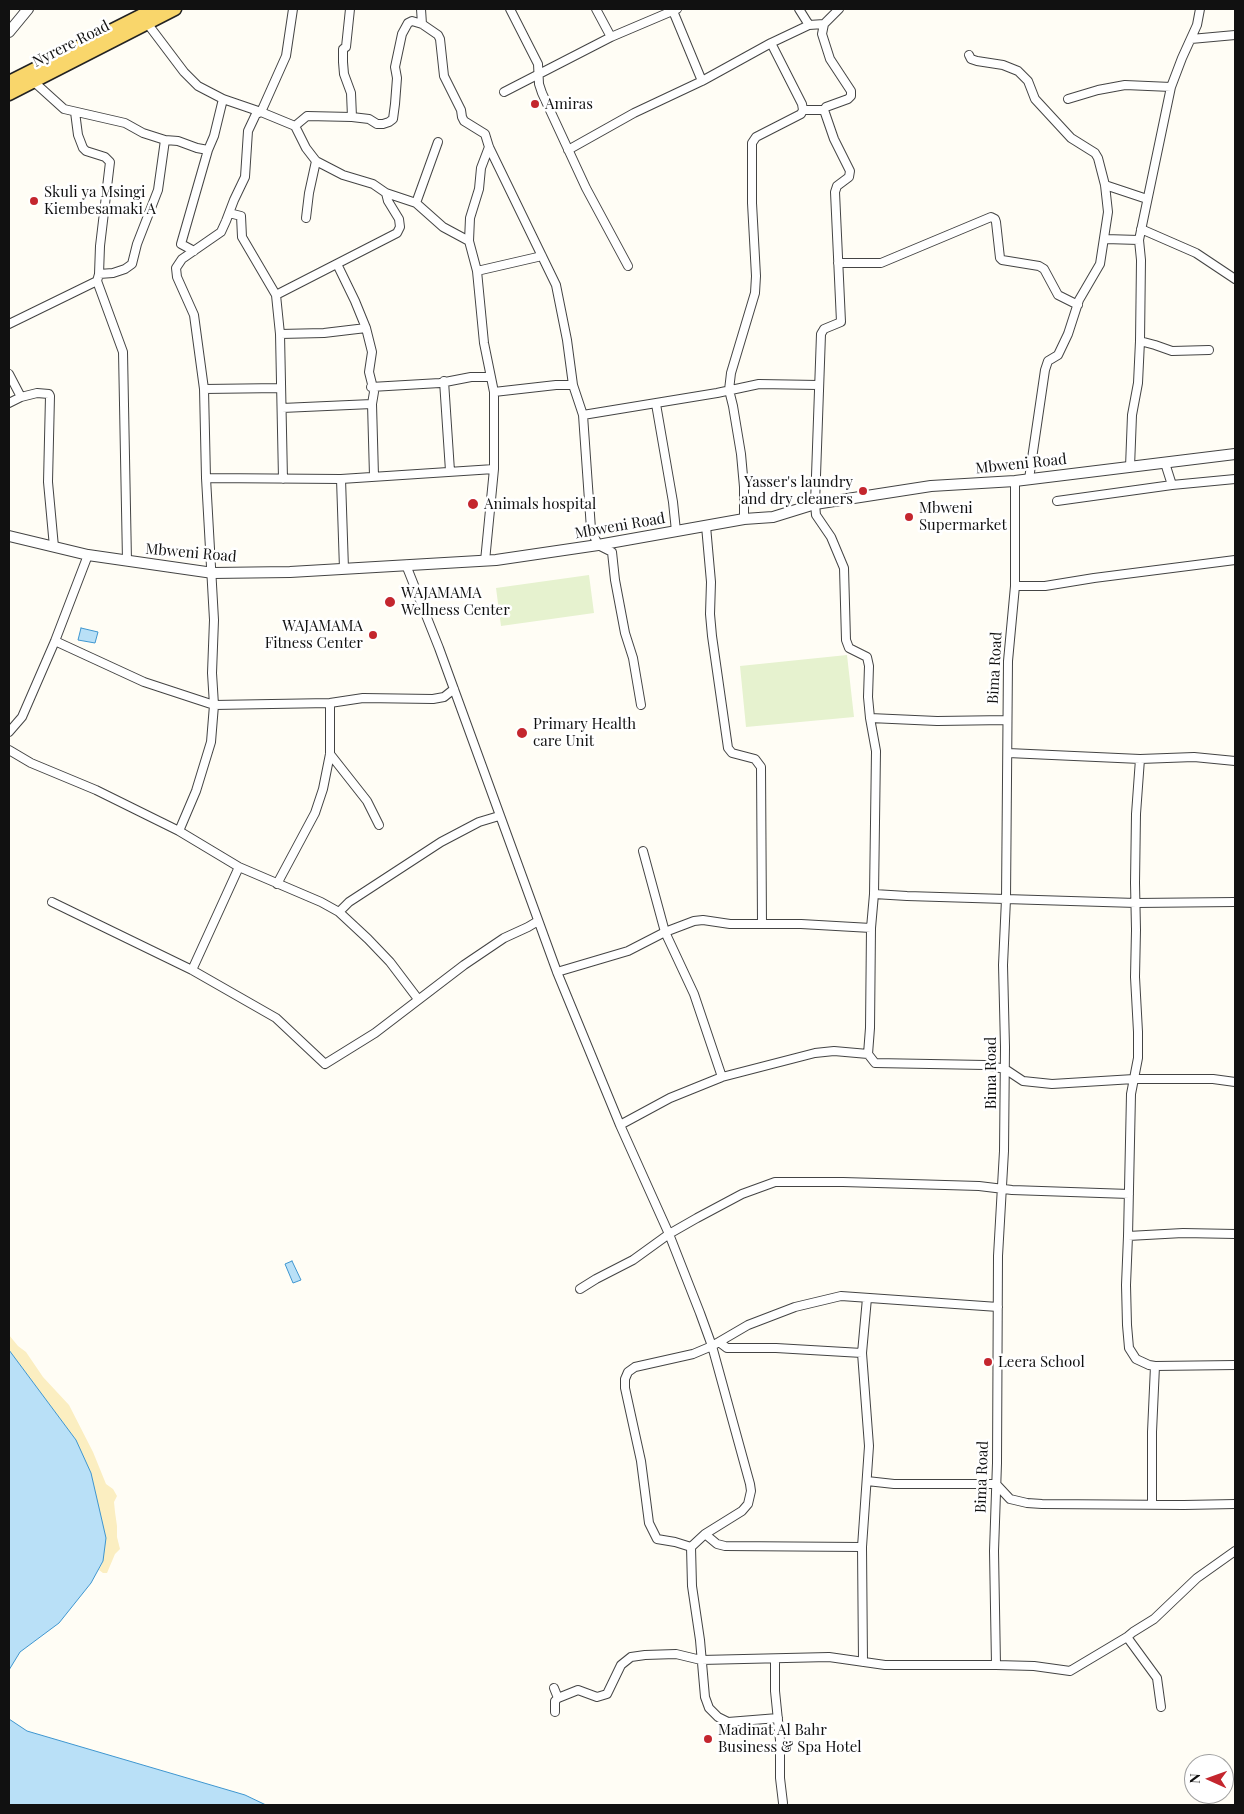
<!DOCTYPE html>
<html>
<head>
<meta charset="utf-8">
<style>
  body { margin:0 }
  #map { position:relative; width:1244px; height:1814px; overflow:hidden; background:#fffdf5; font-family:"Playfair Display",serif }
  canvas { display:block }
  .frame { position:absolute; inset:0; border:10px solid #111; pointer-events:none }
  .north { position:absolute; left:1184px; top:1754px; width:50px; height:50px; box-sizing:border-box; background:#fff; border:1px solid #a0a0a0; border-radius:50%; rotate:272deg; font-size:14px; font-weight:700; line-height:20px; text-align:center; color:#111 }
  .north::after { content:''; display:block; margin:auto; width:18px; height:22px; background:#c4262e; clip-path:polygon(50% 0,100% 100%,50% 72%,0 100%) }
</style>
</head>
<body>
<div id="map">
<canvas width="1244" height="1814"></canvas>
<div class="frame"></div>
<div class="north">N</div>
</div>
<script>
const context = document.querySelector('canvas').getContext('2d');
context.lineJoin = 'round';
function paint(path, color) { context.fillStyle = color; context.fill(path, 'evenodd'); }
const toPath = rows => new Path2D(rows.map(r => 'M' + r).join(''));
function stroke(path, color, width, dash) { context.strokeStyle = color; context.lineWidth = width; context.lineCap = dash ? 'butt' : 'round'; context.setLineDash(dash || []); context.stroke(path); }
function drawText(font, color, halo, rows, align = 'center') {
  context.font = font + ' "Playfair Display",serif'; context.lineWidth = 5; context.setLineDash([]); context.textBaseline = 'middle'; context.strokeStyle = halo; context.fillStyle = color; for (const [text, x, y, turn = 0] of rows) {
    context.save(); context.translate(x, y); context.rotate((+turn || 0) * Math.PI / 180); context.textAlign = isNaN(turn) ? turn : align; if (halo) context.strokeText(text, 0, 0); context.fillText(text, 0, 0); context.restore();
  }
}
paint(toPath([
  [9,1335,18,1346,26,1352,43,1377,69,1405,93,1452,106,1484,113,1489,117,1496,114,1502,115,1512,117,1526,117,1537,120,1549,115,1554,107,1573,103,1573,99,1570,103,1561,76,1440,9,1350]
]), '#fbeec1');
paint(toPath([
  [589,575,594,613,501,626,496,588],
  [847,655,854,717,746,727,740,666]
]), '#e6f2cf');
const water = toPath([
  [81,628,98,632,95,643,78,640,81,628],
  [292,1261,301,1280,293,1283,285,1264,292,1261],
  [9,1350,76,1440,91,1473,106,1538,103,1561,91,1583,59,1623,20,1652,9,1670,9,1350],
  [9,1719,27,1731,245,1795,266,1805,9,1805,9,1719]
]);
paint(water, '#b9e0f7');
stroke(water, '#3f96cf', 1);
const minor = toPath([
  [350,9,346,47,343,49,343,62,344,74,351,93,352,117],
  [421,9,422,24],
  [510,9,538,64,539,84,542,93,586,188,628,266],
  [596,9,611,37],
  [799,9,809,25],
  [839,9,824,24,822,34,830,59,851,91,851,96,848,99,826,107,824,110,834,139,850,171,849,177,837,186,835,192,841,322,824,329,821,334,815,504,816,515,831,537,844,568,846,640,849,648,867,657,869,666,868,697,870,718,876,751,874,894,871,928,870,1028,868,1054],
  [673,11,702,81],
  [147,23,184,72,198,86,223,99,261,112,295,126,306,148,316,161,343,175,373,184,386,193,416,203,443,227,469,241,477,271,484,343,494,392,494,469,485,561],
  [1191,39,1235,35],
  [969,55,971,59,977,61,1003,65,1018,71,1028,81,1035,99,1071,138,1095,153,1098,158,1105,185,1108,212,1100,264,1079,300,1068,334,1058,355,1048,361,1045,370,1029,479],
  [33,81,64,109,125,123,143,133,165,140,158,190,137,244,132,264,125,269,113,273,99,274,97,281,123,352,127,561],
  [504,92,611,37,677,9],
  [1068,99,1098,90,1125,85,1171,87],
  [803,110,824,110],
  [75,112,78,135,83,148,86,151,105,157,110,162,100,246,99,274],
  [295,126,307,116,352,117,369,119,377,124,383,124,389,122,393,119,395,104,397,78,395,67,402,34,408,23,412,21,422,24,438,35,440,39,444,76,461,110,462,117,464,121,485,134,489,147,556,285,567,340,573,385,583,415,591,529,598,545,612,552,615,580,625,633,633,658,641,705],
  [165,140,178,141,197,148,208,150],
  [568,150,634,113,702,81,771,43,809,25,824,24],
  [1105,185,1147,199],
  [416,203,438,142],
  [229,213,241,216,242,237,276,295,280,334,283,479],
  [306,218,309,193,316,161],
  [1141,229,1196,253,1235,279],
  [1105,239,1139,240],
  [469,241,470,218,479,189,481,168,489,147],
  [194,251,181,244,208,150,214,136,223,99],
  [838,263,881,263,991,217,995,219,996,222,1000,258,1002,260,1039,266,1044,269,1058,295,1078,305],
  [337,264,355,301,366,328,372,352,369,372,374,392,372,404,374,476],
  [477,271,542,256],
  [276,295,397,233,400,227,399,219,388,201,386,193],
  [9,324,97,281],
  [280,334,324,333,366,328],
  [1140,341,1155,345,1172,351,1209,350],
  [9,374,21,397,9,403],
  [444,381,450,471],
  [371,387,440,383,471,377,489,377],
  [204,389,281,388],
  [494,392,556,385,573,385],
  [21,397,37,393,49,394,50,396,48,482,54,547],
  [656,404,673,502,676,531],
  [282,408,372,404],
  [583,415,717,393,759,384,818,385],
  [1165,463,1172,485,1235,479],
  [1130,467,1132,415,1138,383,1140,341,1141,260,1139,240,1171,87,1182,58,1197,25,1200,9],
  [206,478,341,479,494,469],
  [341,479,344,569],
  [1057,501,1172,485],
  [744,519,744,487,741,454,733,406,729,390,731,373,755,293,756,276,752,203,752,143,756,137,801,114,803,110,802,104,771,43],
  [406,565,439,648,557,972,620,1125,669,1234,700,1313,712,1346,750,1484,751,1491,748,1504,742,1511,705,1534,691,1547,692,1586,700,1640,705,1697,709,1708,718,1717,728,1722,778,1718],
  [1015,586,1045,586,1094,578,1235,560],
  [55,641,144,682,214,705,330,703,363,698,433,699,444,697,454,689],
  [870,718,937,721,1007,720],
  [9,732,22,717,55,641,88,555],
  [9,750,31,763,96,790,179,831,239,867,321,902,339,912,368,939,390,962,418,999],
  [1008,753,1140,759,1194,757,1235,761],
  [330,754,367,801,379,825],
  [1140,759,1136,814,1135,883,1136,930,1135,977,1138,1032,1138,1058,1131,1094,1128,1236,1183,1233,1235,1234],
  [179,831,196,791,211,742,214,705,212,673,214,620,206,478,204,389,194,315,177,277,176,268,182,259,221,232,226,221,234,200,245,177,248,131,256,114,261,112,286,56,293,9],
  [643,851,665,932,694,994,722,1077],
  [277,884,315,813,323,789,330,754,330,703],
  [874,894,907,896,1136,903,1235,902],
  [52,902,192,970,276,1018,325,1064,375,1033,464,965,504,938,528,927,538,921],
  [339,912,349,902,441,842,479,822,499,816],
  [762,924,801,924,871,928],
  [192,970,239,867],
  [557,972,628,951,665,932,694,921,703,920,730,924,762,924,761,767,755,759,732,753,728,748,712,636,710,614,711,582,706,526],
  [620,1125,670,1098,722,1077,815,1053,834,1051,868,1054,875,1063,985,1065,1005,1069,1023,1081,1052,1084,1134,1079,1213,1079,1235,1082],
  [1128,1236,1126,1285,1127,1325,1129,1348,1136,1359,1149,1365,1155,1366,1235,1365],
  [580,1289,596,1279,633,1260,669,1234,697,1218,742,1194,775,1182,843,1182,979,1186,1012,1190,1129,1194],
  [719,1342,727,1348,776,1348,862,1353],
  [867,1481,894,1484,996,1484,1010,1499,1027,1503,1042,1504,1184,1505,1235,1504],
  [1152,1504,1152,1432,1155,1366],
  [705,1534,717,1544,725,1546,862,1547],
  [691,1547,675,1542,657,1539,649,1523,641,1461,625,1388,625,1379,628,1372,635,1367,693,1354,712,1346,748,1325,795,1307,841,1296,998,1307],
  [1127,1637,1157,1678,1161,1707],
  [775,1659,775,1691,780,1740,780,1778,783,1803],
  [863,1662,862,1547,869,1446,862,1353,867,1298],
  [996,1665,994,1551,997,1463,998,1256,1004,1151,1005,1047,1003,965,1006,899,1008,661,1015,586,1015,481],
  [554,1688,558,1698,555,1701,555,1712],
  [558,1698,578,1690,597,1697,607,1694,621,1665,631,1657,645,1655,676,1654,701,1660,829,1657,885,1665,996,1665,1034,1666,1070,1671,1127,1637,1133,1632,1154,1619,1197,1578,1235,1551]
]);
const tertiary = toPath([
  [9,32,28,9],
  [9,536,88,555,213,573,290,572,496,560,598,545,744,519,773,517,815,504,931,486,1015,481,1235,454]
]);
const primary = toPath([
  [9,82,154,9],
  [9,94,175,9]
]);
stroke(minor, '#444', 10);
stroke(tertiary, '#444', 12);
stroke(primary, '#222', 15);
stroke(minor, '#fff', 8);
stroke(tertiary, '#fff', 10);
stroke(primary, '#f9d66b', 12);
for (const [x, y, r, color] of [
  [535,104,5,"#c4262e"],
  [34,201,5,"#c4262e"],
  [863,491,5,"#c4262e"],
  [473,504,6,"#c4262e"],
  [909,517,5,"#c4262e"],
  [390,602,6,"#c4262e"],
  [373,635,5,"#c4262e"],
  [522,733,6,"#c4262e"],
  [988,1362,5,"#c4262e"],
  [708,1739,5,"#c4262e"]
]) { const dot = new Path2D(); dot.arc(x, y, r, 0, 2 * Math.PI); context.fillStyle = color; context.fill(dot); stroke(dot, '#fff', 2); }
drawText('15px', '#111', '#fff', [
  ["Nyrere Road",71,44,-27],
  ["Mbweni Road",1021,464,-6],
  ["Mbweni Road",620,526,-10],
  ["Mbweni Road",191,553,5],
  ["Bima Road",995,668,-87],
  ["Bima Road",991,1073,-90],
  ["Bima Road",982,1477,-88]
]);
drawText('15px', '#111', '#fff', [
  ["Amiras",545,104],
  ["Skuli ya Msingi",44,192],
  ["Kiembesamaki A",44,209],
  ["Yasser's laundry",853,482,"right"],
  ["and dry cleaners",853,499,"right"],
  ["Animals hospital",484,504],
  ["Mbweni",919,508],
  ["Supermarket",919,525],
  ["WAJAMAMA",401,593],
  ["Wellness Center",401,610],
  ["WAJAMAMA",363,626,"right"],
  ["Fitness Center",363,643,"right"],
  ["Primary Health",533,724],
  ["care Unit",533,741],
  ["Leera School",998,1362],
  ["Madinat Al Bahr",718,1730],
  ["Business & Spa Hotel",718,1747]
], 'left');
</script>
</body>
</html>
